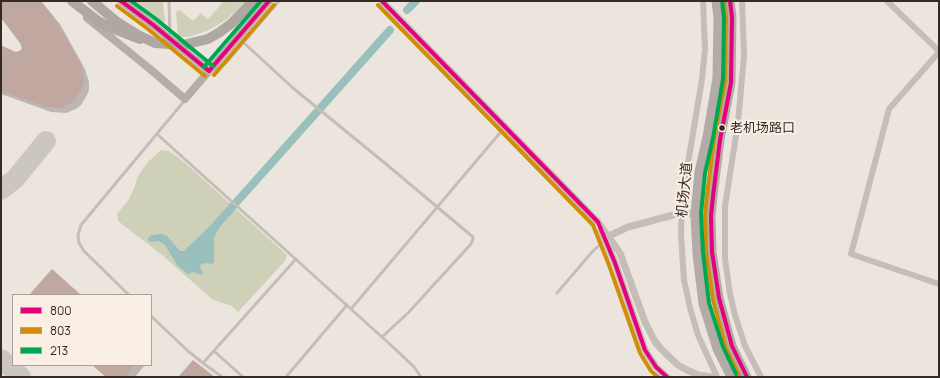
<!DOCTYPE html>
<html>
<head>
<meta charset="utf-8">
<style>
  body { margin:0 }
  #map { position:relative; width:940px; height:378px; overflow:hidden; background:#ece5de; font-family:Manrope,sans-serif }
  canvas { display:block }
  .frame { position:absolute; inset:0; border:2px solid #352a26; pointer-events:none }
  .legend { position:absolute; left:12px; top:294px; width:140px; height:72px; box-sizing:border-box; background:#faefe4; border:1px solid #aba098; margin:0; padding:5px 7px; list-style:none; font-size:12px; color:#352a26 }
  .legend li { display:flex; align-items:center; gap:8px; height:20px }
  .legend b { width:20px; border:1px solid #aba098 }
</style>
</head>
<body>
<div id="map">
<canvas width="940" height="378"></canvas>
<div class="frame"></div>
<ul class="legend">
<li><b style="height:5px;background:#e5007d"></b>800</li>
<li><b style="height:5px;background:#d08d08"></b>803</li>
<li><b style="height:5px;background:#00a651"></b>213</li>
</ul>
</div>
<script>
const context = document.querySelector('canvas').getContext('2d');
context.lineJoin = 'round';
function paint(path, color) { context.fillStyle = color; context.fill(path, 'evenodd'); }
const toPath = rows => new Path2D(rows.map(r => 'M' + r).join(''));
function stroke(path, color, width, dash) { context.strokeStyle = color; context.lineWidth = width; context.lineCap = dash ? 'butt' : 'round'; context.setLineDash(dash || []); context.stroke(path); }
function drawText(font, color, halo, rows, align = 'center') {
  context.font = font + ' Manrope,"Noto Sans SC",sans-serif'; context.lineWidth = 4; context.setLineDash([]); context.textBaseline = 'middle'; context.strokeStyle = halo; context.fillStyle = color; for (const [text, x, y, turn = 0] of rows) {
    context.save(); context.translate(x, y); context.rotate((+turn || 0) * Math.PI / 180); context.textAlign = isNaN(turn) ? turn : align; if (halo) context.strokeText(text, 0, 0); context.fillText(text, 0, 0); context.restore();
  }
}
paint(toPath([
  [134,1,163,1,165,22,161,22],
  [224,1,246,1,227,19,209,30,188,37,180,37,178,35,176,14,177,10,181,11,193,21,201,13,208,19],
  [161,150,169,151,183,161,287,255,284,262,238,312,232,306,213,300,162,255,118,221,117,214,129,199,135,186,138,176,148,162]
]), '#ced1b8');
paint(toPath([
  [216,220,220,221,221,224,214,238,214,262,213,264,205,263,201,264,200,267,203,273,202,275,193,272,187,274,177,265,165,245,159,241,150,242,148,240,148,238,152,235,161,234,167,236,180,251,184,251]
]), '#99c0bd');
paint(toPath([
  [1,1,40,1,60,24,85,69,89,82,89,90,87,95,81,105,76,109,66,113,51,112,1,94,1,46,18,53,23,48,21,42,4,19,1,18],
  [93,365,145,365,135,377,107,377]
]), '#0003');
stroke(toPath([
  [407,10,416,1],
  [217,224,390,30]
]), '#99c0bd', 8);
stroke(toPath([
  [1,190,15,179,46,141],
  [1,359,21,377]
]), '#ccc6c0', 20);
paint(toPath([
  [1,1,41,1,54,17,80,62,84,76,84,84,75,99,70,104,60,108,45,107,1,91,1,45,15,52,20,51,22,48,20,43,1,18],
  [52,269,81,295,29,295],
  [193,360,215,377,178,377],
  [92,365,135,365,125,377,106,377]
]), '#c0a79f');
stroke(toPath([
  [169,1,170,37],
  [244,43,293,88,386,164,473,237,473,239,471,244,408,313,382,337],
  [213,70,225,64,279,1],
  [157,134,393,347,414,367,421,377],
  [557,293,592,252,605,240],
  [129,295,84,251,79,243,78,235,81,225,185,100],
  [351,309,505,127],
  [151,316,188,351,203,363,296,259],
  [214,351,243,377],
  [203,363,222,377],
  [286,377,347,305]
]), '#c5bdb7', 3);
stroke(toPath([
  [703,1,705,49,702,79,682,199,681,235,684,280,690,308,698,335,717,377],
  [742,1,744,56,738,123,725,206,725,259,730,294,735,315,745,346,761,377],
  [887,1,939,51],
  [939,52,889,109,851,254,939,284]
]), '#c5bdb7', 6);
stroke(toPath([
  [382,1,598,222,620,253,645,322,654,340,661,349,678,365,687,370,698,375,712,377],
  [601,230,615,263,645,350,656,367,667,377],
  [609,236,628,227,681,213,695,214]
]), '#c5bdb7', 7);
stroke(toPath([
  [121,1,152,24,209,71],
  [87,18,150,69,185,99,269,1]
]), '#b5ada8', 8);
stroke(toPath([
  [716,1,718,18,717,78,707,137,699,172,695,214,697,254,703,304,717,349,731,377],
  [730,1,732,17,731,83,720,140,713,196,711,216,712,252,719,298,732,346,747,377]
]), '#b3aba7', 9);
stroke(toPath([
  [72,1,98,21,112,28,140,39]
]), '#afa8a2', 10);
stroke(toPath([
  [92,1,117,22,138,35,155,43,183,45,208,39,220,32,232,23,253,1]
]), '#afa8a2', 10);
stroke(toPath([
  [121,1,152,24,209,71],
  [382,1,598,222,615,263,645,350,656,367,667,377],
  [730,1,732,17,731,83,720,140,713,196,711,216,712,252,719,298,732,346,747,377],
  [209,71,269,1]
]), '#e5007d', 4);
stroke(toPath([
  [724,2,726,17,725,82,714,139,707,195,705,216,706,252,713,300,726,348,740,377],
  [378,5,593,225,609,265,640,353,651,371,658,377],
  [117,6,148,29,205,76],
  [214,75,274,5]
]), '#d08d08', 4);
stroke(toPath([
  [131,1,156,19,213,66],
  [722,1,724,18,723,79,713,138,705,173,701,214,703,253,709,303,723,347,736,374],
  [204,67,261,1]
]), '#00a651', 4);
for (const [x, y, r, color] of [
  [722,128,3.5,"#352a26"]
]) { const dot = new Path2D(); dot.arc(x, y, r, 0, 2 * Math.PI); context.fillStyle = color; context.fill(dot); stroke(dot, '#faefe4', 1.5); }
drawText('13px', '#352a26', '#faefe4', [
  ["老机场路口",730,128]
], 'left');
drawText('14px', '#352a26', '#faefe4', [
  ["机场大道",685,190,-84]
]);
</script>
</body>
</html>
